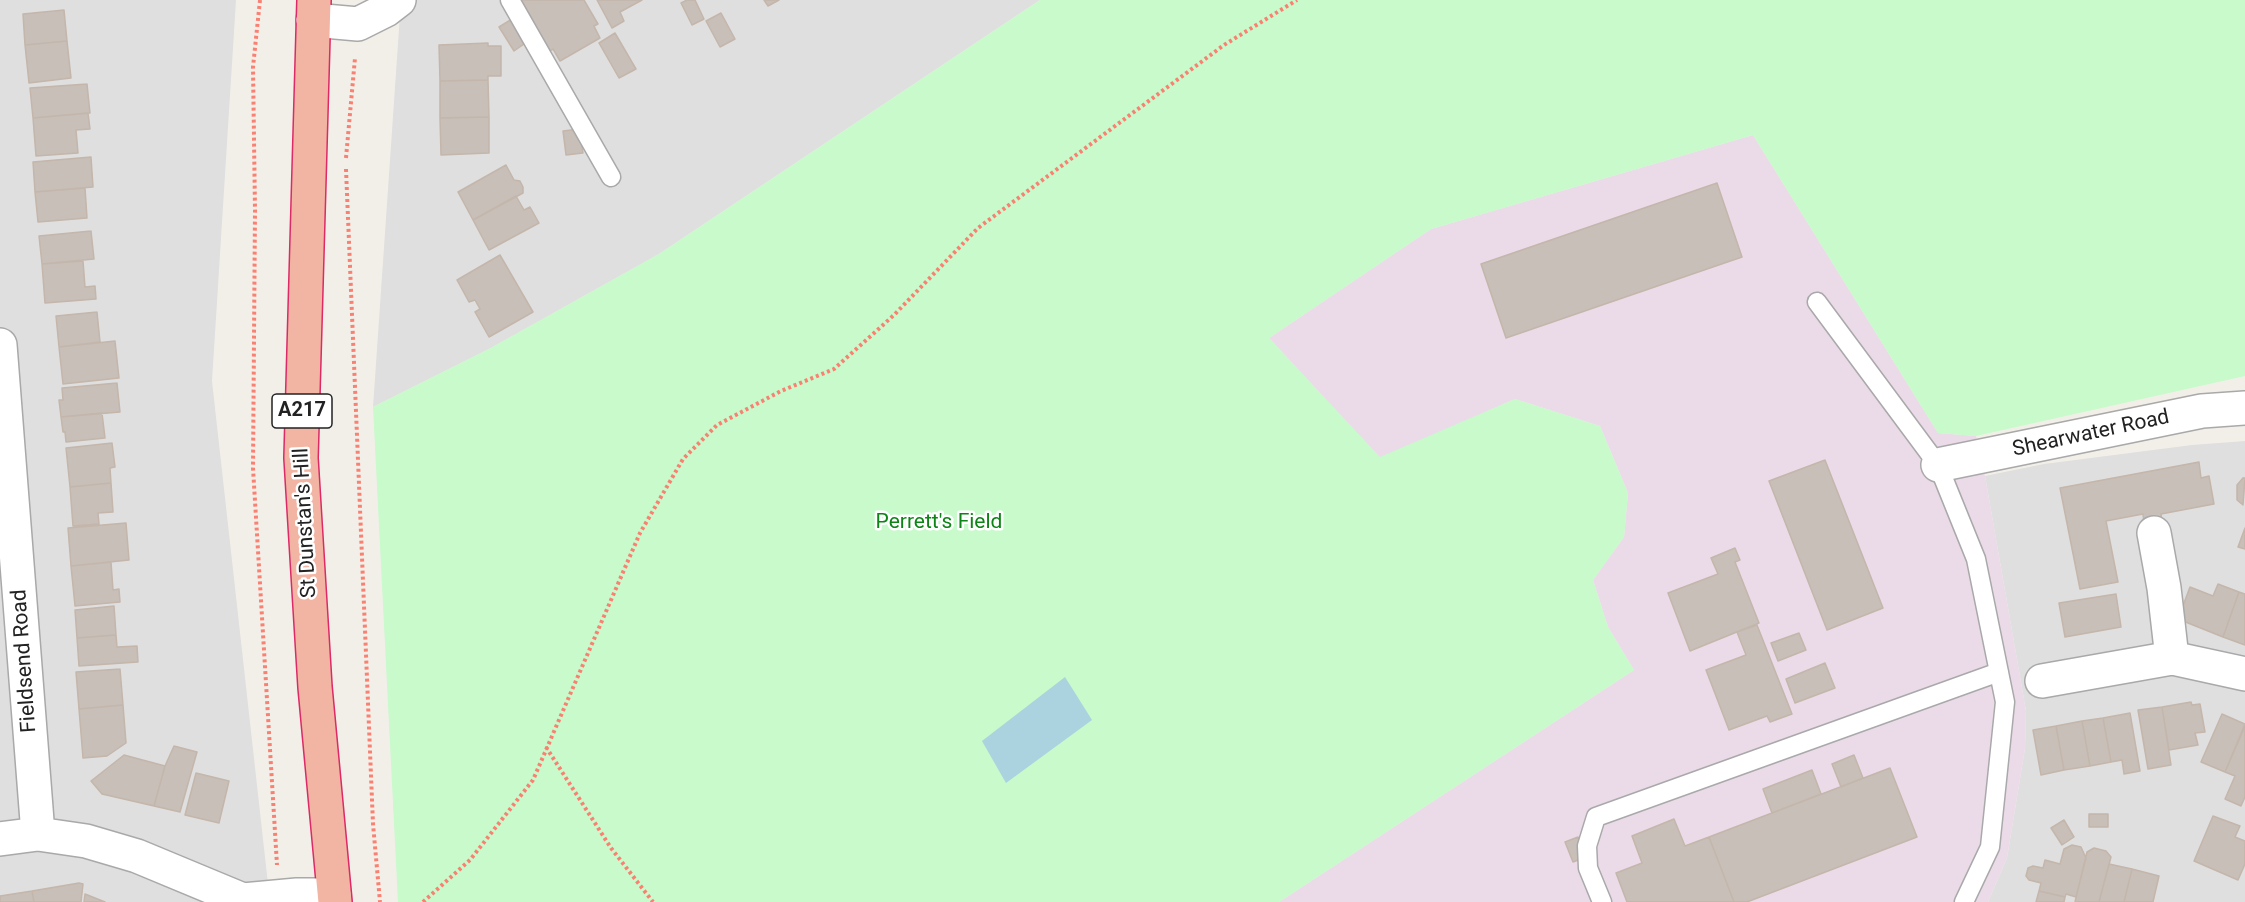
<!DOCTYPE html>
<html>
<head>
<meta charset="utf-8">
<style>
  body { margin:0 }
  canvas { display:block; background:#f2efe9 }
</style>
</head>
<body>
<canvas width="2245" height="902"></canvas>
<script>
const context = document.querySelector('canvas').getContext('2d');
context.lineJoin = 'round';
function paint(path, color) { context.fillStyle = color; context.fill(path, 'evenodd'); }
const toPath = rows => new Path2D(rows.map(r => 'M' + r).join(''));
function stroke(path, color, width, dash) { context.strokeStyle = color; context.lineWidth = width; context.lineCap = dash ? 'butt' : 'round'; context.setLineDash(dash || []); context.stroke(path); }
function drawText(font, color, halo, rows, align = 'center') {
  context.font = font + ' Roboto,sans-serif'; context.lineWidth = 5; context.setLineDash([]); context.textBaseline = 'middle'; context.strokeStyle = halo; context.fillStyle = color; for (const [text, x, y, turn = 0] of rows) {
    context.save(); context.translate(x, y); context.rotate((+turn || 0) * Math.PI / 180); context.textAlign = isNaN(turn) ? turn : align; if (halo) context.strokeText(text, 0, 0); context.fillText(text, 0, 0); context.restore();
  }
}
paint(toPath([
  [0,0,236,0,212,381,270,902,0,902],
  [401,0,1040,0,659,254,489,349,373,407],
  [2245,441,2245,902,1988,902,2007,858,2025,748,2026,711,1985,476,2044,464,2192,445]
]), '#e0dfdf');
paint(toPath([
  [1753,135,1938,433,1976,436,1985,476,2026,711,2025,748,2007,858,1988,902,1279,902,1634,670,1608,627,1593,580,1624,537,1628,493,1600,426,1515,399,1380,458,1269,338,1431,229]
]), '#ebdbe8');
paint(toPath([
  [1040,0,2245,0,2245,376,1976,436,1938,433,1753,135,1431,229,1269,338,1380,457,1515,399,1600,426,1628,493,1624,537,1593,580,1608,627,1634,670,1279,902,398,902,373,407,489,349,659,254]
]), '#c8facc');
paint(toPath([
  [1065,677,1092,720,1006,783,982,741]
]), '#aad3df');
const building = toPath([
  [521,0,584,0,598,24,594,26,600,38,560,61,553,49,550,51,521,0],
  [597,0,642,0,620,12,624,21,612,28,597,0],
  [687,0,695,0,704,19,692,25,681,3,687,0],
  [764,0,779,0,768,6,764,0],
  [64,10,67,41,25,45,23,14,64,10],
  [721,13,735,39,720,47,706,21,721,13],
  [512,19,527,42,514,51,499,27,512,19],
  [615,33,636,69,619,78,599,43,615,33],
  [67,41,71,78,29,83,25,45,67,41],
  [488,43,488,46,501,46,501,76,488,76,488,80,440,81,439,45,488,43],
  [488,80,489,117,440,118,440,81,488,80],
  [87,84,90,113,33,118,30,88,87,84],
  [88,113,90,129,76,130,78,153,36,156,33,118,88,113],
  [489,117,489,153,441,155,440,118,489,117],
  [579,129,583,153,566,155,563,131,579,129],
  [91,157,93,187,35,192,33,162,91,157],
  [506,165,514,180,520,181,523,187,523,193,473,220,458,192,506,165],
  [1717,183,1742,257,1506,338,1481,264,1717,183],
  [85,188,87,218,38,222,35,192,85,188],
  [516,196,524,210,530,207,539,223,489,250,473,220,516,196],
  [91,231,94,259,42,264,39,236,91,231],
  [500,255,533,312,489,337,475,312,480,309,475,300,469,302,457,280,500,255],
  [83,261,85,287,95,286,96,299,45,303,42,264,83,261],
  [97,312,100,342,59,347,56,316,97,312],
  [115,341,119,378,63,384,59,347,115,341],
  [117,383,120,412,61,417,59,400,63,400,62,388,117,383],
  [102,413,105,438,66,442,65,432,63,432,61,417,102,413],
  [112,443,115,467,110,468,111,483,70,487,66,448,112,443],
  [1825,460,1883,608,1827,630,1769,481,1825,460],
  [2199,462,2201,478,2209,476,2214,504,2161,514,2162,521,2144,524,2143,514,2106,521,2118,582,2080,589,2060,488,2199,462],
  [2243,478,2245,478,2243,505,2237,500,2237,485,2243,478],
  [111,483,113,512,98,513,99,524,73,526,70,487,111,483],
  [126,523,129,560,71,566,68,528,126,523],
  [2245,528,2245,549,2238,547,2245,528],
  [1735,548,1740,560,1735,562,1759,623,1690,651,1668,593,1718,574,1711,558,1735,548],
  [111,562,113,590,119,589,120,602,75,606,71,566,111,562],
  [2218,584,2239,592,2223,637,2178,619,2190,587,2213,596,2218,584],
  [2239,592,2245,594,2245,645,2223,637,2239,592],
  [2116,594,2121,627,2065,637,2059,603,2116,594],
  [114,606,116,635,77,638,75,610,114,606],
  [1757,625,1792,714,1770,722,1767,716,1729,730,1706,670,1746,655,1737,632,1757,625],
  [1799,633,1806,650,1778,661,1771,643,1799,633],
  [116,635,117,647,137,646,138,662,79,666,77,638,116,635],
  [1825,663,1835,688,1795,703,1786,679,1825,663],
  [120,669,123,705,79,709,76,672,120,669],
  [2191,702,2192,705,2200,704,2205,732,2195,733,2198,745,2169,750,2162,707,2191,702],
  [123,705,126,743,107,756,83,758,79,709,123,705],
  [2162,707,2171,765,2148,769,2138,710,2162,707],
  [2130,713,2140,771,2124,774,2122,760,2111,762,2103,718,2130,713],
  [2222,714,2245,724,2225,772,2201,762,2222,714],
  [2103,718,2111,762,2090,766,2082,721,2103,718],
  [2082,721,2090,766,2064,770,2056,726,2082,721],
  [2056,726,2064,770,2041,775,2033,730,2056,726],
  [2245,726,2245,797,2241,806,2225,799,2235,776,2225,772,2245,726],
  [174,746,197,752,180,812,154,806,165,766,174,746],
  [124,755,165,766,154,806,102,794,91,781,124,755],
  [1854,755,1863,778,1841,787,1832,764,1854,755],
  [1890,768,1917,837,1747,902,1734,902,1709,837,1890,768],
  [1812,770,1821,794,1772,813,1763,789,1812,770],
  [196,773,229,781,219,823,185,815,196,773],
  [2089,814,2108,814,2108,827,2089,827,2089,814],
  [2213,816,2240,826,2235,837,2245,841,2245,864,2238,880,2194,861,2213,816],
  [1674,819,1685,846,1709,837,1734,902,1627,902,1616,873,1642,863,1632,836,1674,819],
  [2064,820,2074,837,2062,845,2051,828,2064,820],
  [1578,837,1586,857,1573,862,1565,842,1578,837],
  [2072,845,2081,847,2086,858,2076,897,2066,894,2065,897,2039,891,2041,883,2029,880,2026,876,2028,868,2033,866,2043,868,2045,860,2060,864,2064,849,2072,845],
  [2094,848,2106,851,2111,857,2099,902,2075,902,2087,852,2094,848],
  [2109,864,2132,869,2124,902,2099,902,2109,864],
  [2132,869,2159,876,2153,902,2124,902,2132,869],
  [79,883,83,884,81,902,34,902,32,891,79,883],
  [32,891,34,902,0,902,0,896,32,891],
  [2039,891,2065,897,2064,902,2036,902,2039,891],
  [85,894,105,902,84,902,85,894]
]);
paint(building, '#c7bfb8');
stroke(building, '#c4b6ab', 1.5);
const service = toPath([
  [510,0,611,177],
  [1817,302,1938,465,1976,559,2005,702,1990,847,1964,902],
  [1602,902,1588,868,1587,846,1596,817,1999,672]
]);
const minor = toPath([
  [313,20,358,24,386,10,399,0],
  [0,345,38,834],
  [1938,465,2202,411,2245,408],
  [2154,533,2164,588,2172,658],
  [2042,681,2172,658,2245,674],
  [0,839,38,834,86,841,137,856,243,900,297,895,334,895]
]);
const trunk = toPath([
  [314,0,301,458,315,687,335,902]
]);
stroke(service, '#a9a9a9', 21);
stroke(minor, '#a9a9a9', 36);
stroke(trunk, '#dc2a67', 36);
stroke(toPath([
  [260,0,253,67,255,210,253,468,277,865],
  [346,158,355,58],
  [346,169,373,824,380,902],
  [546,747,611,848,653,902],
  [423,902,470,860,533,780,640,533,683,459,717,425,781,391,834,369,894,315,978,228,1224,45,1297,0]
]), '#fa8072', 4, [3, 3]);
stroke(service, '#fff', 18);
stroke(minor, '#fff', 33);
stroke(trunk, '#f2b4a3', 33);
for (const [x, y, w] of [
  [302,411,60]
]) { const box = new Path2D(); box.roundRect(x - w / 2, y - 17, w, 34, 4.5); context.fillStyle = '#fff'; context.fill(box); stroke(box, '#222', 1.5); }
drawText('bold 20px', '#222', null, [
  ["A217",302,411]
]);
drawText('21px', '#222', '#fff', [
  ["Shearwater Road",2091,434,-12],
  ["St Dunstan's Hill",306,523,-93],
  ["Fieldsend Road",25,661,-94]
]);
drawText('21px', '#0c8416', '#fff', [
  ["Perrett's Field",939,523]
]);
</script>
</body>
</html>
